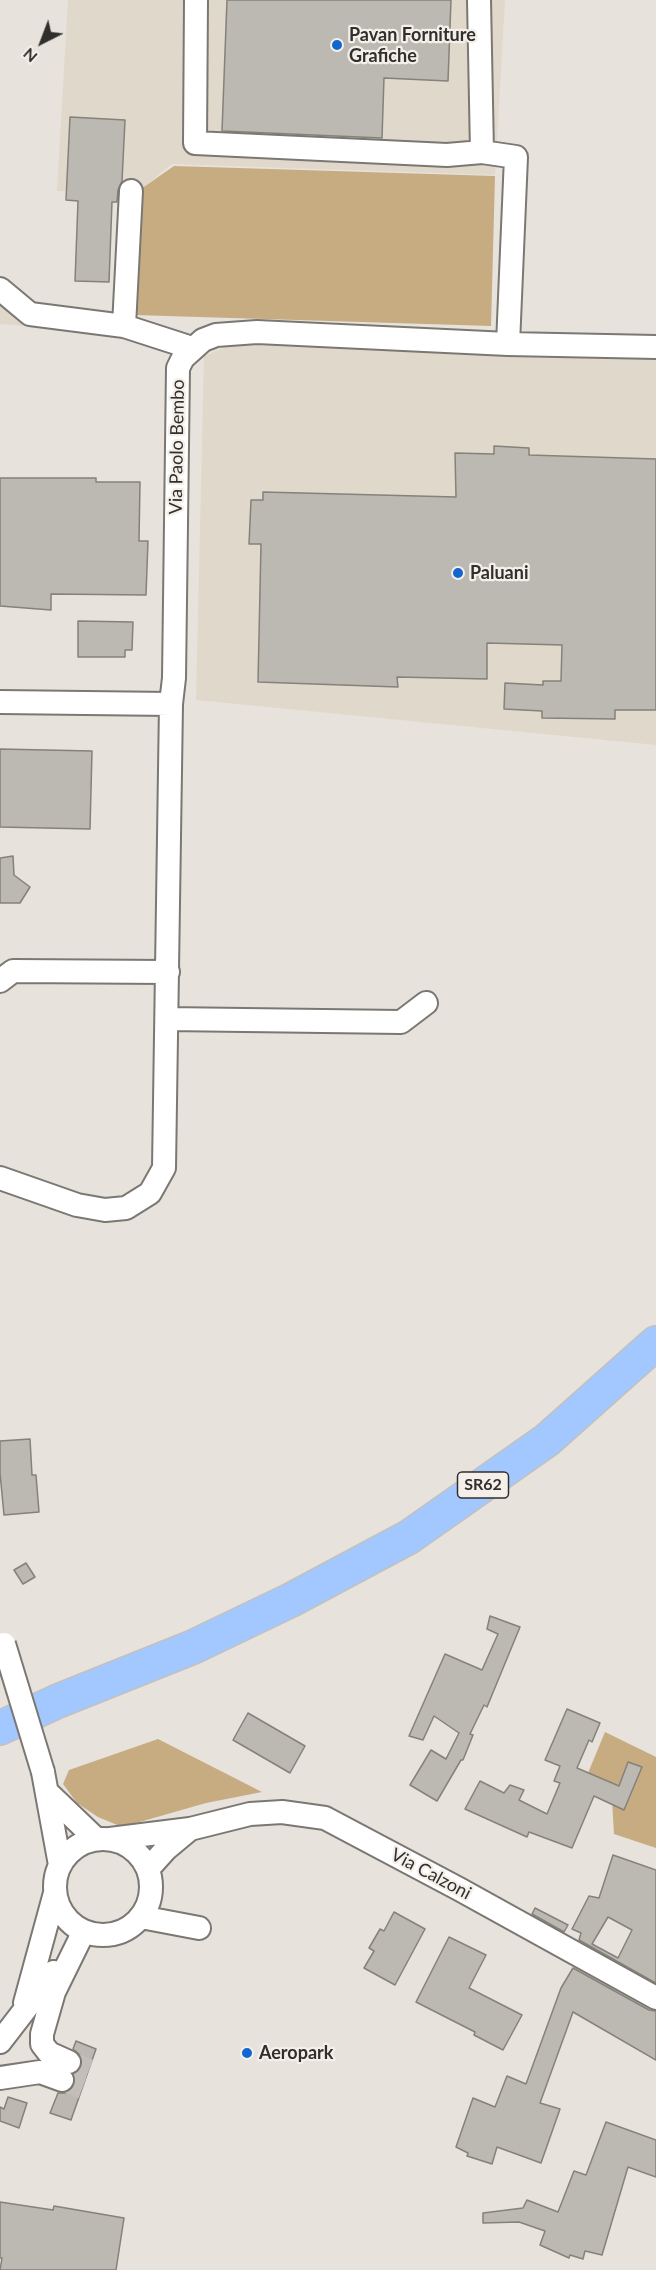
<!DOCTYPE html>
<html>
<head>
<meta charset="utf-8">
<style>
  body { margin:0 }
  #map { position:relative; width:656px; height:2270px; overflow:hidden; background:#e7e2dc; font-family:Lato,sans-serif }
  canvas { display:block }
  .north { position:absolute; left:12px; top:12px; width:60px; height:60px; -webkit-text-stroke:4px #f4f0e9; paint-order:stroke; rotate:222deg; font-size:16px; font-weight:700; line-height:24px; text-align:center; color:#312f2d }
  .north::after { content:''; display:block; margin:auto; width:21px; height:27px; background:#312f2d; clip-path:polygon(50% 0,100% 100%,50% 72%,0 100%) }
</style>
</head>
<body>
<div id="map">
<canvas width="656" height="2270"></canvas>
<div class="north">N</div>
</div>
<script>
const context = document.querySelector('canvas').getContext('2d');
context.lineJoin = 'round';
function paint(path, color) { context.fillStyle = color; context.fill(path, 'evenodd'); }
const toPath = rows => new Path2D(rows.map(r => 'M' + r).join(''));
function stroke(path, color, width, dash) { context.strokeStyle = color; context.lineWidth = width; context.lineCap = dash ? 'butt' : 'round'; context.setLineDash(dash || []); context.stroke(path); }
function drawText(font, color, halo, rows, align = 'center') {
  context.font = font + ' Lato,sans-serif'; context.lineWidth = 4.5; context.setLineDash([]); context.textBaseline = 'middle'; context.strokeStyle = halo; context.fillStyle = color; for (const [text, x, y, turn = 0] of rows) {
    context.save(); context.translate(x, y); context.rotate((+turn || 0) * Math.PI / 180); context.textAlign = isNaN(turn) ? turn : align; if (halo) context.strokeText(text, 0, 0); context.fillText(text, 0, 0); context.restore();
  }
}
paint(toPath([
  [68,0,505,0,495,175,172,164,136,193,57,191],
  [0,276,38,327,0,324],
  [233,344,656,360,656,745,196,700,204,356]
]), '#e0d8cb');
paint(toPath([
  [174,166,495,176,491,326,134,315,138,191],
  [605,1732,656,1757,656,1848,614,1834,611,1783,588,1773],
  [158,1739,262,1792,206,1803,122,1827,98,1817,77,1803,63,1784,69,1770]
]), '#c7ac82');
const building = toPath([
  [227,0,451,0,448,81,384,78,382,138,222,131,227,0],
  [70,117,125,120,122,181,118,190,117,202,112,202,109,282,75,281,78,201,66,200,70,117],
  [494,446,529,448,529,455,656,459,656,710,615,710,615,719,542,718,542,711,504,709,505,683,543,685,543,681,561,681,562,645,487,643,487,679,397,677,398,687,258,682,261,544,249,544,251,500,263,500,263,492,456,497,455,453,494,454,494,446],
  [0,478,96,478,96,482,140,482,139,541,148,541,146,595,51,594,51,610,0,606,0,478],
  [78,621,133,622,132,650,125,650,125,657,78,657,78,621],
  [0,749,92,751,90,829,0,827,0,749],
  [13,856,14,875,30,887,20,903,0,903,0,858,13,856],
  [30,1439,32,1475,36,1475,39,1512,4,1515,0,1473,0,1441,30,1439],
  [26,1563,35,1577,23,1584,14,1570,26,1563],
  [490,1616,520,1627,487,1707,484,1705,470,1734,473,1735,463,1760,461,1760,437,1801,410,1785,431,1750,446,1759,459,1733,434,1716,423,1740,409,1736,445,1654,482,1670,498,1634,487,1629,490,1616],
  [567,1709,600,1723,592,1742,589,1740,577,1768,619,1786,628,1762,642,1767,624,1810,594,1796,572,1848,529,1832,527,1837,465,1809,480,1781,504,1793,510,1785,524,1790,519,1800,547,1814,560,1783,554,1781,560,1766,545,1760,567,1709],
  [248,1713,305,1746,290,1773,233,1740,248,1713],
  [613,1855,656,1870,656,1983,579,1940,581,1933,572,1929,589,1896,599,1898,613,1855],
  [608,1917,632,1930,618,1958,592,1944,608,1917],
  [535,1908,568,1925,564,1932,532,1914,535,1908],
  [394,1912,425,1929,395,1985,364,1968,374,1951,369,1948,380,1929,384,1931,394,1912],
  [449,1937,486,1955,469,1988,522,2015,503,2050,474,2035,475,2032,416,2002,449,1937],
  [573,1968,649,2010,656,2011,656,2060,573,2012,540,2103,560,2109,541,2163,497,2147,492,2164,467,2156,468,2153,456,2147,473,2098,495,2107,507,2076,526,2084,561,1988,573,1968],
  [76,2041,96,2049,71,2120,50,2113,58,2093,65,2093,71,2090,75,2084,74,2074,81,2067,80,2055,73,2049,76,2041],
  [8,2097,27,2103,19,2128,0,2121,0,2107,4,2109,8,2097],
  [606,2122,656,2140,656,2177,628,2167,602,2255,585,2251,583,2259,570,2255,569,2258,540,2245,545,2231,519,2222,483,2223,483,2213,523,2208,527,2200,558,2212,574,2171,586,2175,606,2122],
  [0,2202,53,2210,54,2206,124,2218,116,2270,0,2270,2,2258,0,2258,0,2202]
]);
paint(building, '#bcb8b2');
stroke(building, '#85817b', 1.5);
stroke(toPath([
  [69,2062,89,2070],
  [62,2080,83,2088]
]), '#c3beb9', 22, [22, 11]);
const minor = toPath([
  [196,0,195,143,447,155,482,152,516,157,508,344],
  [479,0,482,152],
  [0,289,30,314,124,326,192,348],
  [124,326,131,191],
  [0,702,171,704,174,678,178,368,183,358,203,340,216,335,257,332,508,344,656,347],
  [0,981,13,971,168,972],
  [167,1019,401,1022,426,1003],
  [0,1178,77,1205,105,1210,126,1208,150,1193,164,1168,171,704],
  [43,1772,60,1865],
  [48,1793,96,1839],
  [110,1839,190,1829,250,1814,282,1812,325,1818,459,1889,656,1998],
  '55 1887a48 48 0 1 1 96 0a48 48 0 1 1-96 0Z',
  [148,1869,166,1849,190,1829],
  [141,1917,199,1928],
  [25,2003,55,1893],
  [0,2042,54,1972],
  [69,2062,49,2053,42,2044,42,2034,54,1992,84,1931],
  [0,2078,40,2072,62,2080]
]);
const highway = toPath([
  [0,1728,58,1701,193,1647,291,1600,409,1537,547,1440,656,1343]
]);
stroke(minor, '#7b7772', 26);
stroke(highway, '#c1c1c0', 36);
stroke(minor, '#fff', 22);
stroke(highway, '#a2c8ff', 33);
const minorBridge = toPath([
  [4,1644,43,1772]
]);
stroke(minorBridge, '#7b7772', 26, []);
stroke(minorBridge, '#fff', 22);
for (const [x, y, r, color] of [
  [337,45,6,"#1266d0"],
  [458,573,6,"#1266d0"],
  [247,2053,6,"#1266d0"]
]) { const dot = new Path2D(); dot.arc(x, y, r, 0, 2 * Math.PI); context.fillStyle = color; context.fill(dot); stroke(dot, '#f4f0e9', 2); }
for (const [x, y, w] of [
  [483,1485,51]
]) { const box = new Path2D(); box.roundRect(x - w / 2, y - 13, w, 26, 4.5); context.fillStyle = '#f4f0e9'; context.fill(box); stroke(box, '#312f2d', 1.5); }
drawText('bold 16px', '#312f2d', null, [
  ["SR62",483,1485]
]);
drawText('bold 18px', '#312f2d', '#f4f0e9', [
  ["Pavan Forniture",349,35],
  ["Grafiche",349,56],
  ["Paluani",470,573],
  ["Aeropark",259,2053]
], 'left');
drawText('18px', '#312f2d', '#f4f0e9', [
  ["Via Paolo Bembo",177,447,-89],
  ["Via Calzoni",431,1874,28]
]);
</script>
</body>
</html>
